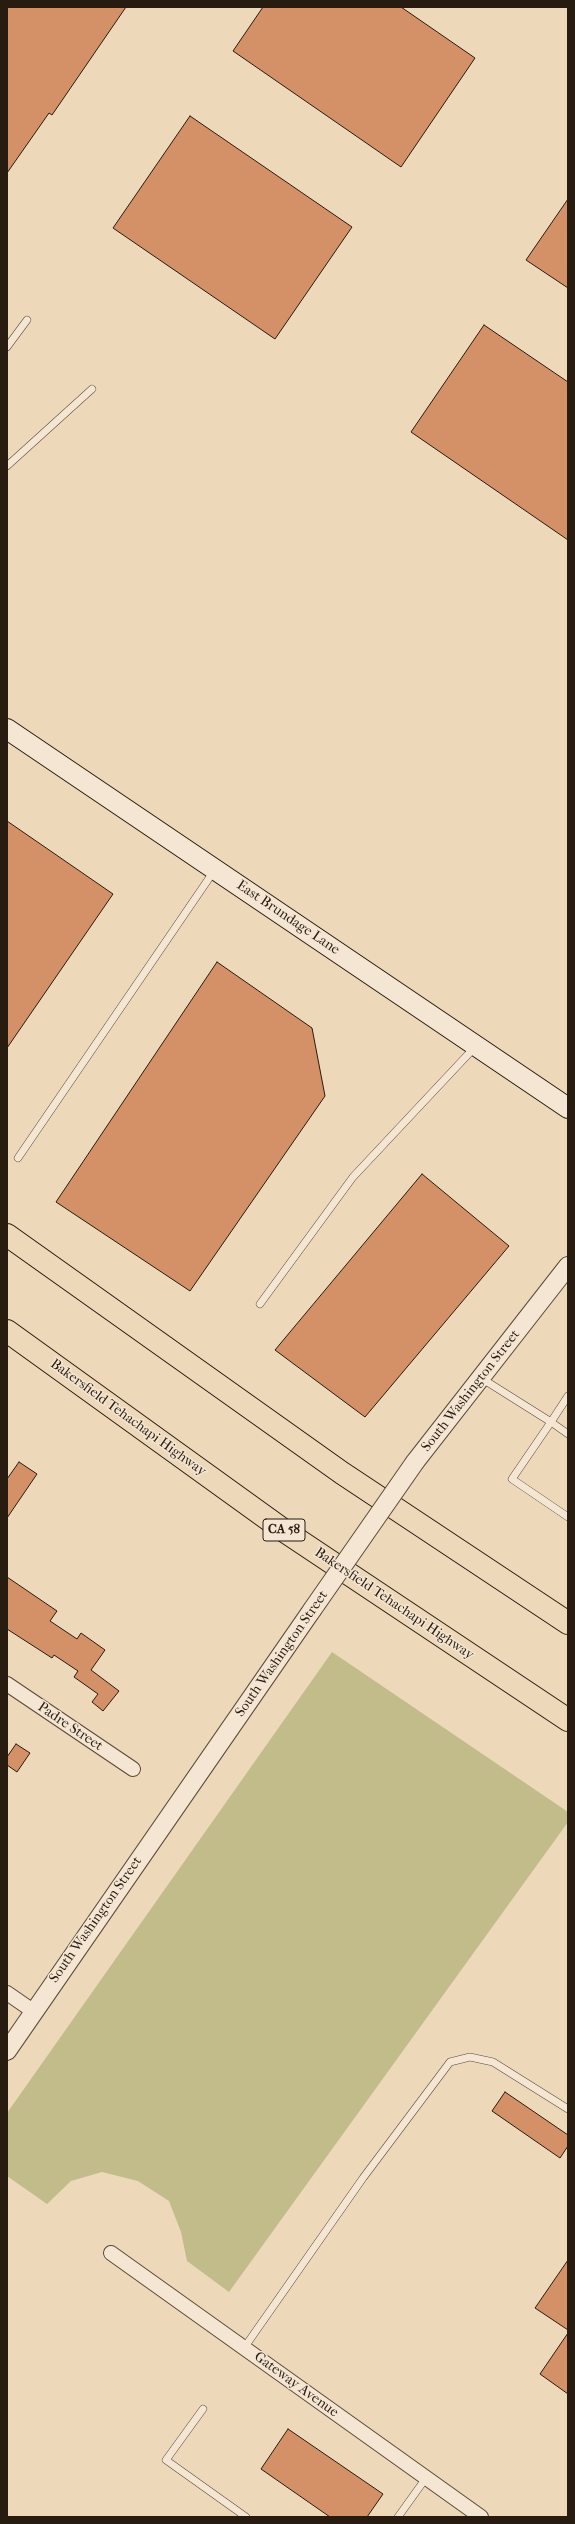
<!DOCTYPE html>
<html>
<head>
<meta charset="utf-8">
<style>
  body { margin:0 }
  #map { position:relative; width:575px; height:2524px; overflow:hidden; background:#eed8ba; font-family:"IM FELL French Canon",serif }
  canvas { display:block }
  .frame { position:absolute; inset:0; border:8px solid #281b0f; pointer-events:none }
</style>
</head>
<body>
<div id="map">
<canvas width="575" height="2524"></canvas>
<div class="frame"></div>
</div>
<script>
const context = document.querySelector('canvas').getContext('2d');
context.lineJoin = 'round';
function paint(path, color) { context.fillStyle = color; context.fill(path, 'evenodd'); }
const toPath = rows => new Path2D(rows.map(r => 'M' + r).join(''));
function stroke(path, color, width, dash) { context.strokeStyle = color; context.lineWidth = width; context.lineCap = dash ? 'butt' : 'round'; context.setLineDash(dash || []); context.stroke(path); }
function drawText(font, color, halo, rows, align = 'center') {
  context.font = font + ' "IM FELL French Canon",serif'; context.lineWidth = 3; context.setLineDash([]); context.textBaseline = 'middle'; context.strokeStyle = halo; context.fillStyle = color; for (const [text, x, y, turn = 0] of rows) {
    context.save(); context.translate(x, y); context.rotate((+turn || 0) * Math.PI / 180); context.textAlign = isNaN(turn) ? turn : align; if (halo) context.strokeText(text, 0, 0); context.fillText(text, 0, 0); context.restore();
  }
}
paint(toPath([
  [332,1652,568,1812,568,1822,229,2292,187,2261,181,2232,169,2201,138,2181,102,2172,71,2181,47,2204,7,2176,7,2113]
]), '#c1bc8a');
const building = toPath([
  [7,7,126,7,52,115,49,113,7,173,7,7],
  [263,7,401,7,475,58,401,167,233,51,263,7],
  [190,116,352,227,275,339,113,228,190,116],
  [568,199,568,288,526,260,568,199],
  [484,325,568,382,568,540,411,432,484,325],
  [7,821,113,894,7,1048,7,821],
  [217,962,312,1028,325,1096,190,1291,56,1202,217,962],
  [422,1174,509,1246,365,1417,275,1350,422,1174],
  [19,1462,37,1474,7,1518,7,1479,19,1462],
  [7,1577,57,1611,50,1621,77,1639,81,1633,105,1650,91,1670,119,1691,103,1711,92,1702,98,1694,74,1677,78,1671,54,1655,52,1658,7,1629,7,1577],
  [16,1744,30,1753,17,1772,7,1765,7,1757,16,1744],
  [505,2092,568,2135,568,2146,560,2158,492,2111,505,2092],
  [568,2260,568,2330,535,2308,568,2260],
  [568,2333,568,2394,540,2374,568,2333],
  [288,2429,383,2494,367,2517,330,2517,261,2469,288,2429]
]);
paint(building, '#d49066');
stroke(building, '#281b0f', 1);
const service = toPath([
  [7,347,27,320],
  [7,466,92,389],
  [18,1158,214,871],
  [260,1304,353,1177,475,1047],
  [481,1378,551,1422,568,1396],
  [568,1434,551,1422,512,1479,568,1517],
  [244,2348,363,2178,450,2062,470,2057,493,2062,568,2109],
  [203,2409,166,2460,246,2517],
  [398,2517,426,2478]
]);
const minor = toPath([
  [7,1684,133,1769],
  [7,1993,33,2011],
  [111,2253,481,2517]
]);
const tertiary = toPath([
  [415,1462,568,1266],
  [7,2051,312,1610]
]);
const secondary = toPath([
  [7,729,568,1108]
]);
const motorway = toPath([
  [7,1235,342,1473,568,1623],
  [7,1331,286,1532,568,1720]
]);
stroke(service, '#5a4a3a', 8);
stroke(minor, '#5a4a3a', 16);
stroke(tertiary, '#5a4a3a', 20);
stroke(secondary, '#281b0f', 22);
stroke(motorway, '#281b0f', 24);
stroke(service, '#f4e6d2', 7);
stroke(minor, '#f4e6d2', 14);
stroke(tertiary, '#f4e6d2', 18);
stroke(secondary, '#f4e6d2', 20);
stroke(motorway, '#eed8ba', 22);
const tertiaryBridge = toPath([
  [312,1610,415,1462]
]);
stroke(tertiaryBridge, '#5a4a3a', 20, []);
stroke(tertiaryBridge, '#f4e6d2', 18);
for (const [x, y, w] of [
  [284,1530,42]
]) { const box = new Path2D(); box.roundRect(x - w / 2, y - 11, w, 22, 3); context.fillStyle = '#f4e6d2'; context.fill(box); stroke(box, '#281b0f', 1); }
drawText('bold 13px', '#281b0f', null, [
  ["CA 58",284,1530]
]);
drawText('14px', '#281b0f', '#f4e6d2', [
  ["East Brundage Lane",288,918,34],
  ["South Washington Street",471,1391,-52],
  ["Bakersfield Tehachapi Highway",128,1418,36],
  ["Bakersfield Tehachapi Highway",394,1604,34],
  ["South Washington Street",282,1654,-55],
  ["Padre Street",70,1727,34],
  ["South Washington Street",96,1920,-55],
  ["Gateway Avenue",296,2385,36]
]);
</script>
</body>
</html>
